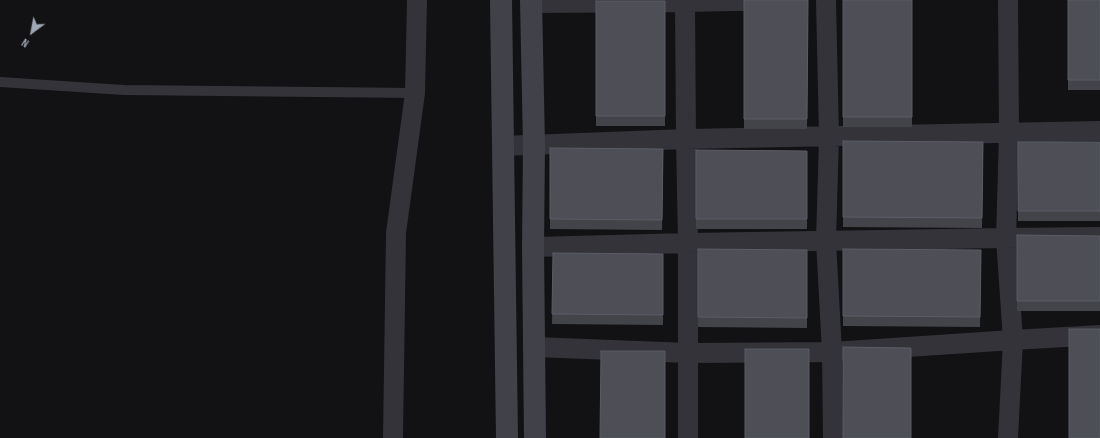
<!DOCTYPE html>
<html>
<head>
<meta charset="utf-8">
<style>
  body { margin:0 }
  #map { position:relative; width:1100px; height:438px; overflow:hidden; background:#121214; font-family:"Sofia Sans Condensed",sans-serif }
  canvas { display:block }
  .north { position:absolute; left:12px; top:12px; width:40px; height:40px; -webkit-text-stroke:3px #0d0d0f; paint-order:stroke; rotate:212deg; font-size:11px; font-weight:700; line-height:16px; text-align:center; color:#a2a7b6 }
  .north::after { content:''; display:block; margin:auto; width:14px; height:18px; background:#a2a7b6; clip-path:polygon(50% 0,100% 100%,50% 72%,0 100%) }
</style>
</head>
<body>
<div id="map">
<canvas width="1100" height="438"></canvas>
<div class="north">N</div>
</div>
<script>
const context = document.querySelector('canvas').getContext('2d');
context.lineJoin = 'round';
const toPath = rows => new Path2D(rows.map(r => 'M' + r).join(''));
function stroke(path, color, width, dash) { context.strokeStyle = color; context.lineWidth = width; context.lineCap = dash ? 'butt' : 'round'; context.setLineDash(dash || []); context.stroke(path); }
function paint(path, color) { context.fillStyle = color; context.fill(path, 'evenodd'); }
stroke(toPath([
  [0,82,124,90,415,93]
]), '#333339', 10);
stroke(toPath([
  [826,0,829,137,826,241,832,352,833,438],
  [685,2,686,139,688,243,688,438],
  [531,3,685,2,787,0],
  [502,146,686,139,1100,131],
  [533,247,688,243,1006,238,1100,237],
  [535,347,689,353,832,352,1013,340,1100,335],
  [393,438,396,233,415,93,417,0],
  [1008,438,1013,340,1006,238,1009,133,1008,0]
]), '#333339', 20);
stroke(toPath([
  [501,0,507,438],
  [531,0,534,145,533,247,535,438]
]), '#414249', 22);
paint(toPath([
  [744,0,808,0,807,129,744,129],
  [843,0,912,0,912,127,843,127],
  [1068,0,1100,0,1100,90,1068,90],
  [596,1,665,1,665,126,596,126],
  [843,141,983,142,982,228,843,227],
  [1018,142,1100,142,1100,221,1018,221],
  [550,148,663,149,662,230,550,229],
  [696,150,807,151,807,229,696,229],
  [1017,235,1100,236,1100,311,1017,311],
  [698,249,807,250,807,328,698,327],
  [843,249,981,250,980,327,843,326],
  [553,253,663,254,663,325,552,324]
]), '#43434a');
const building = toPath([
  [744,0,808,0,807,119,744,119,744,0],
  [843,0,912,0,912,117,843,117,843,0],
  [1068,0,1100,0,1100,80,1068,80,1068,0],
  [596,1,665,1,665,116,596,116,596,1],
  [843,141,983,142,982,218,843,217,843,141],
  [1018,142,1100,142,1100,211,1018,211,1018,142],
  [550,148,663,149,662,220,550,219,550,148],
  [696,150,807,151,807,219,696,219,696,150],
  [1017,235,1100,236,1100,301,1017,301,1017,235],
  [698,249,807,250,807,318,698,317,698,249],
  [843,249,981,250,980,317,843,316,843,249],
  [553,253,663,254,663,315,552,314,553,253],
  [1069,329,1100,329,1100,438,1069,438,1069,329],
  [843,347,911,348,911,438,843,438,843,347],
  [745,349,809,349,809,438,745,438,745,349],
  [601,351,665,351,665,438,600,438,601,351]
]);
paint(building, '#4d4e56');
stroke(building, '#5b5c65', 1);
</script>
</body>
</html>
